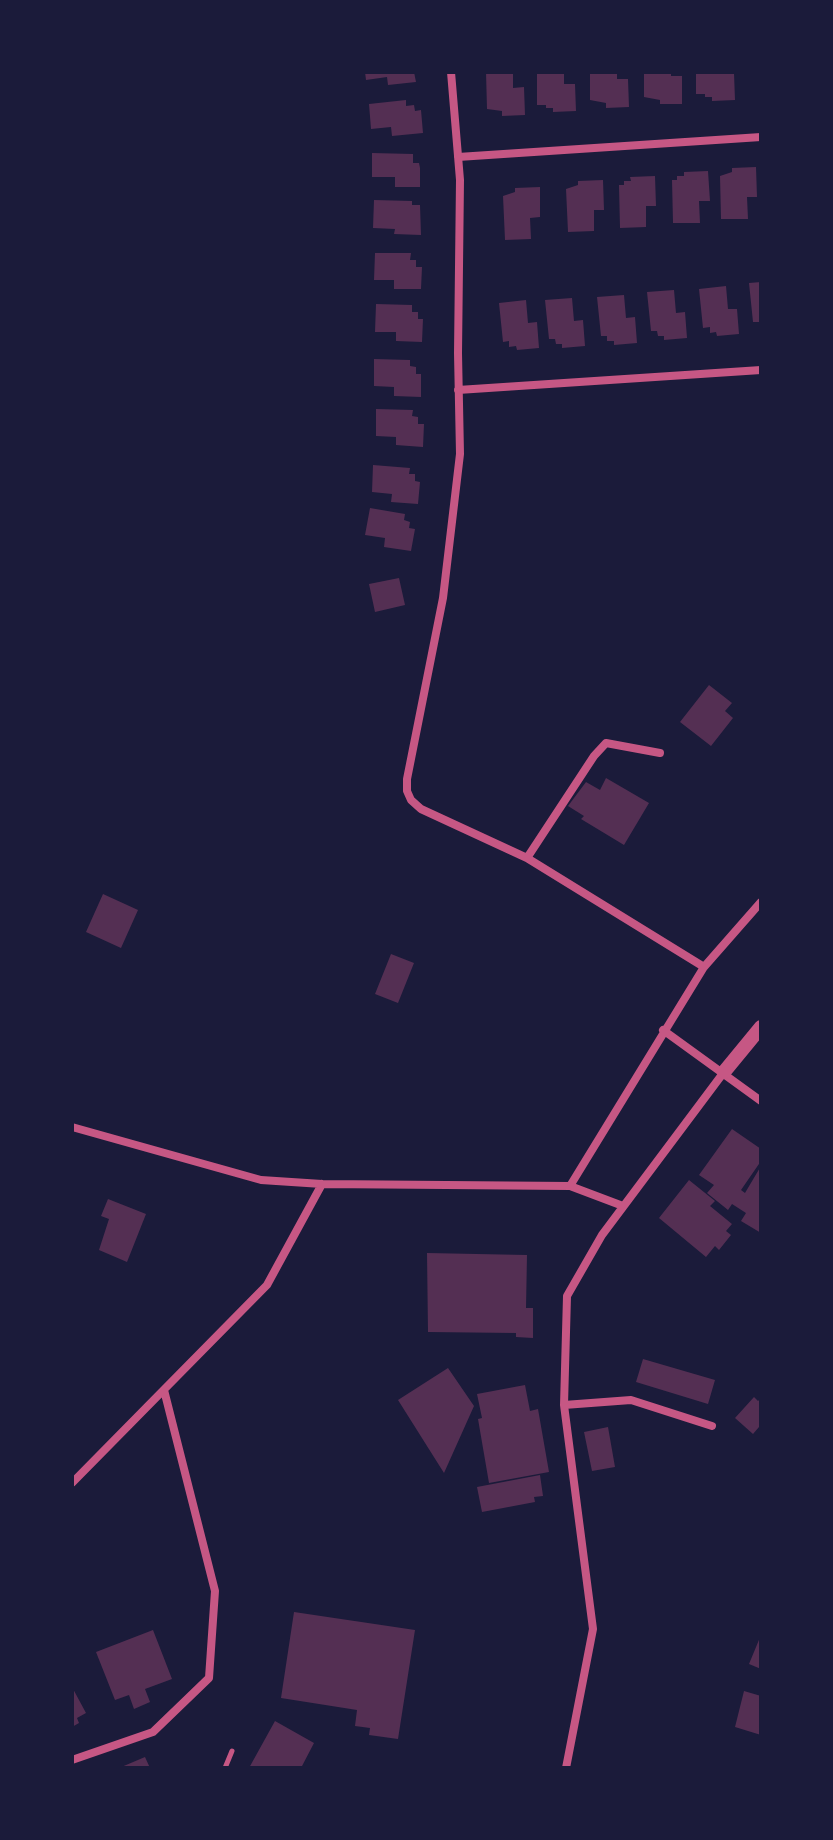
<!DOCTYPE html>
<html>
<head>
<meta charset="utf-8">
<style>
  body { margin:0 }
  #map { position:relative; width:833px; height:1840px; overflow:hidden; background:#1b1b3a; font-family:"Alegreya Sans",sans-serif }
  canvas { display:block }
  .frame { position:absolute; inset:0; border:74px solid #1b1b3a; pointer-events:none }
</style>
</head>
<body>
<div id="map">
<canvas width="833" height="1840"></canvas>
<div class="frame"></div>
</div>
<script>
const context = document.querySelector('canvas').getContext('2d');
context.lineJoin = 'round';
function paint(path, color) { context.fillStyle = color; context.fill(path, 'evenodd'); }
const toPath = rows => new Path2D(rows.map(r => 'M' + r).join(''));
function stroke(path, color, width, dash) { context.strokeStyle = color; context.lineWidth = width; context.lineCap = dash ? 'butt' : 'round'; context.setLineDash(dash || []); context.stroke(path); }
paint(toPath([
  [365,72,414,72,416,82,388,85,387,77,366,80],
  [486,72,513,72,513,88,524,87,525,115,502,116,502,111,487,109],
  [537,72,564,72,564,84,575,84,576,111,553,112,553,108,546,108,546,105,537,105],
  [590,72,617,72,617,79,628,79,629,107,606,108,606,103,590,100],
  [644,72,671,72,671,76,682,76,682,104,660,104,660,100,644,97],
  [696,72,734,73,735,100,712,101,712,97,705,97,705,94,696,94],
  [406,100,406,106,414,105,415,111,421,110,423,133,392,136,391,127,371,129,369,104],
  [372,153,413,154,413,163,419,163,420,168,420,187,395,187,395,177,372,177],
  [756,167,757,197,747,197,748,219,721,219,720,176,732,172,732,168],
  [708,171,710,201,699,201,700,223,673,223,672,180,677,180,677,176,684,176,684,172],
  [655,176,656,206,646,206,646,227,620,228,619,185,624,185,624,181,631,181,630,177],
  [603,180,604,210,594,210,594,231,568,232,566,189,578,185,578,181],
  [540,187,540,217,530,218,531,239,505,240,503,196,515,192,515,188],
  [374,200,412,201,412,205,420,205,421,235,394,234,395,229,373,228],
  [375,253,411,253,410,260,416,260,416,267,422,267,421,289,394,289,394,280,374,280],
  [761,282,761,322,753,322,749,283],
  [726,286,728,309,737,309,739,334,717,336,716,332,710,333,710,327,703,328,699,289],
  [674,290,676,313,685,312,687,338,664,340,664,336,658,336,657,331,651,331,647,292],
  [624,295,626,318,635,317,637,343,614,345,614,341,607,341,607,336,601,336,597,297],
  [572,298,574,321,583,320,585,346,562,348,562,344,556,344,555,339,549,339,545,300],
  [526,300,528,323,537,322,539,348,517,350,516,346,509,347,509,341,503,342,499,303],
  [376,304,412,305,412,312,418,312,418,319,423,319,422,342,396,341,396,332,375,332],
  [374,359,410,360,410,366,416,367,416,374,421,374,421,397,394,396,394,387,374,386],
  [376,409,413,410,412,416,418,417,418,424,424,424,423,447,396,445,396,437,376,436],
  [373,465,410,468,409,474,415,474,415,481,420,482,418,504,391,502,392,494,372,492],
  [370,508,405,514,404,520,410,522,409,528,415,529,411,551,384,547,385,538,365,535],
  [399,578,405,605,375,612,369,584],
  [709,685,732,703,725,711,733,718,711,746,680,722],
  [606,778,649,803,624,845,581,819,584,816,568,806,586,782,600,790],
  [103,894,138,910,121,948,86,932],
  [391,954,414,963,398,1003,375,994],
  [732,1129,761,1149,761,1161,741,1190,745,1193,761,1166,761,1233,741,1221,746,1213,732,1204,728,1210,707,1193,714,1185,699,1175],
  [689,1180,715,1201,710,1206,732,1224,726,1231,731,1235,719,1250,715,1246,706,1257,659,1218],
  [108,1199,146,1214,127,1262,99,1250,109,1219,101,1216],
  [427,1253,527,1255,526,1308,533,1308,533,1338,516,1337,516,1333,428,1332],
  [643,1359,715,1380,708,1404,636,1382],
  [448,1368,474,1406,444,1473,398,1400],
  [525,1385,530,1411,538,1409,549,1472,489,1483,478,1419,482,1418,477,1394],
  [754,1397,758,1401,761,1398,761,1429,759,1427,753,1434,735,1418],
  [608,1427,615,1467,592,1471,584,1432],
  [540,1475,543,1496,534,1497,535,1502,482,1512,477,1487],
  [294,1612,415,1630,398,1739,369,1735,370,1728,355,1726,357,1710,281,1698],
  [153,1630,172,1679,145,1689,150,1702,134,1709,129,1695,115,1700,96,1652],
  [761,1635,761,1669,749,1664],
  [72,1687,86,1713,77,1718,79,1723,72,1727],
  [744,1691,761,1696,761,1735,735,1727],
  [275,1721,314,1743,301,1768,249,1768],
  [145,1757,150,1768,119,1768]
]), '#542f53');
stroke(toPath([
  [225,1768,232,1751]
]), '#c65784', 5);
stroke(toPath([
  [451,72,460,180,458,353,460,454,443,598,407,779,407,791,411,800,421,809,527,858,704,967],
  [458,157,761,137],
  [458,390,761,370],
  [527,858,594,756,606,743,660,753],
  [663,1030,761,1101],
  [72,1127,261,1180,322,1184,570,1186,623,1206],
  [570,1186,704,967,761,902],
  [564,1405,631,1400,712,1426],
  [72,1483,267,1285,322,1184],
  [72,1760,153,1732,209,1678,215,1591,164,1390],
  [566,1768,593,1629,564,1405,567,1296,602,1235,724,1072]
]), '#c65784', 8);
stroke(toPath([
  [724,1072,761,1027]
]), '#c65784', 14);
</script>
</body>
</html>
